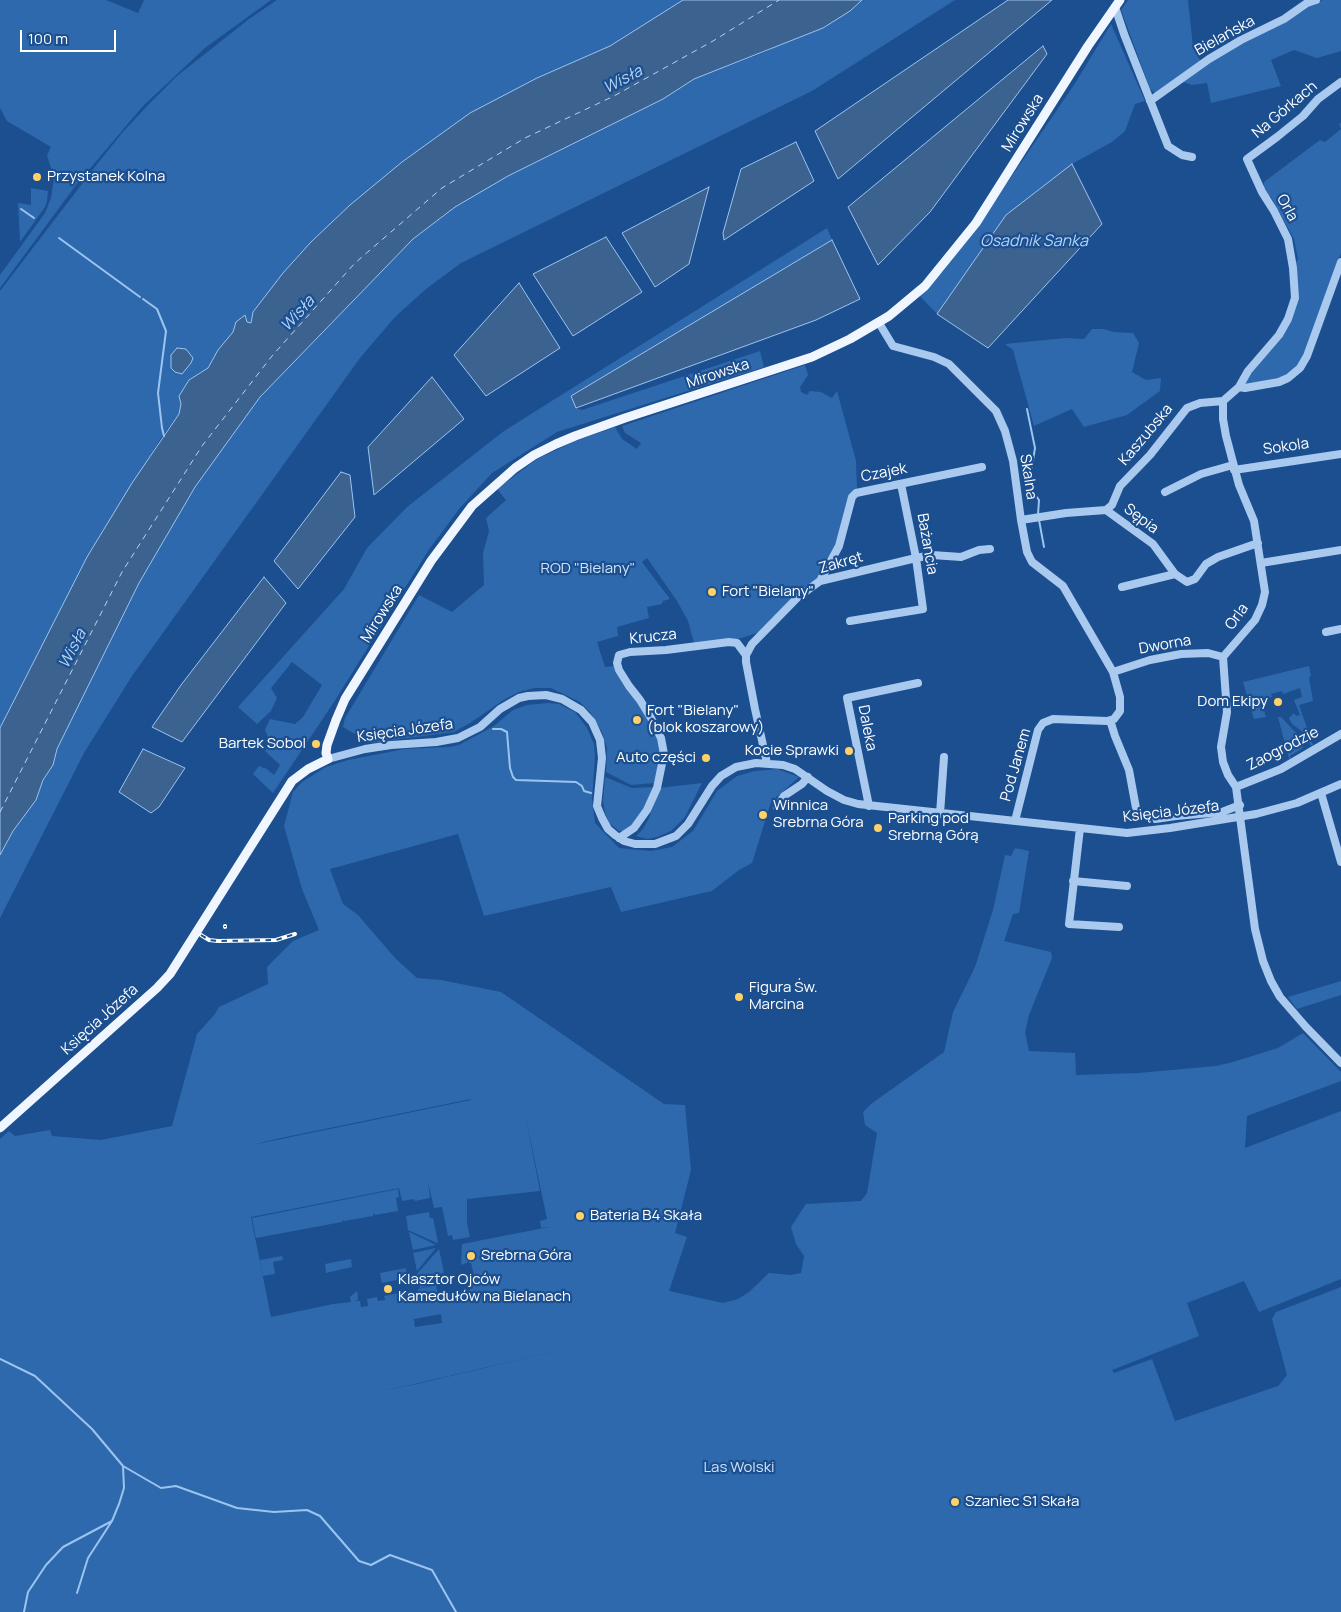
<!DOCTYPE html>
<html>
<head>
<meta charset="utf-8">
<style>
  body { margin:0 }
  #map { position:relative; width:1341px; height:1612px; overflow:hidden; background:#1b4f8f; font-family:Manrope,sans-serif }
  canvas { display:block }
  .scale { position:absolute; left:20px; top:30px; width:96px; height:22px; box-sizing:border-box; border:2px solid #fff; border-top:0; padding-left:6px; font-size:15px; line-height:18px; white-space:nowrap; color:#fff; -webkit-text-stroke:4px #1b4f8f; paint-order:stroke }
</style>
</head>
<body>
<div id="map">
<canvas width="1341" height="1612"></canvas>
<div class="scale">100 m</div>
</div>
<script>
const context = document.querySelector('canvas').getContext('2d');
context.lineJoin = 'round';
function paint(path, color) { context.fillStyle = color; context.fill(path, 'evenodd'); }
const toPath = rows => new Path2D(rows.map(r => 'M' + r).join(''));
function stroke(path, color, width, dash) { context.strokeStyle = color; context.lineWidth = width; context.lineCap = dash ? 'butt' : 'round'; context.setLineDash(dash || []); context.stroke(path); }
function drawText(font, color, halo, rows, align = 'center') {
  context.font = font + ' Manrope,sans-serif'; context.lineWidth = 4.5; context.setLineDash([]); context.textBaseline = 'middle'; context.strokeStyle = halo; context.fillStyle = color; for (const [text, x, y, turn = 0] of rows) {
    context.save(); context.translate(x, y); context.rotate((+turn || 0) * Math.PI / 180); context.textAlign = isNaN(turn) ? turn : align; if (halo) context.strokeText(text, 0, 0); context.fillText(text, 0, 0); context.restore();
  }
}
paint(toPath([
  [0,0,106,0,138,13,144,0,271,0,205,48,143,106,76,185,0,288,0,275,45,213,51,198,54,178,47,155,51,147,7,121,0,108],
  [277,0,683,0,610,46,537,78,470,113,402,162,350,205,311,242,283,273,253,312,251,324,236,322,233,332,218,350,208,368,189,380,179,414,163,435,87,557,0,728,0,291,98,163,122,133,149,104,177,76,249,19],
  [862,0,955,0,812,91,461,263,426,289,395,317,360,358,132,676,84,753,0,918,0,855,13,831,36,800,43,780,53,765,57,749,139,583,195,487,260,397,413,239,455,207,508,176,663,99,694,79,765,52,850,11],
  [1128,0,1188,0,1193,47,1201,62,1155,93,1150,89,1121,10],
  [1323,0,1341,0,1341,51,1317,58,1294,50,1271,60,1281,86,1211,103,1207,83,1192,85,1180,81,1207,62,1307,5],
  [1111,24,1145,101,1135,104,1125,131,1112,142,1072,164,1006,215,937,314,920,296,945,269,979,224,1074,85],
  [1341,123,1341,253,1330,287,1305,355,1298,366,1282,377,1246,385,1246,379,1290,321,1296,307,1298,296,1296,263,1298,259,1294,239,1271,197,1266,196,1263,190,1264,182,1320,140,1325,142,1341,129,1339,124],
  [31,188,48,191,47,201,45,207,20,242,18,203,31,205],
  [827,228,832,240,571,396,576,408,582,410,760,351,764,367,557,432,492,473,459,509,428,551,334,702,273,793,253,774,259,766,267,769,274,775,280,765,265,751,270,742,265,730,270,719,295,724,303,717,322,685,292,662,271,688,277,698,271,711,257,724,238,707,344,589,367,548,407,507,504,431],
  [1092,329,1104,329,1113,332,1133,333,1139,343,1132,372,1146,380,1161,378,1160,391,1127,415,1084,427,1072,409,1034,426,1013,350,1005,344,1066,338,1084,339],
  [805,365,808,375,800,387,801,392,807,395,810,391,821,392,832,398,837,391,856,461,857,489,852,492,842,534,816,582,760,632,735,640,694,643,688,621,677,601,647,558,642,562,670,599,663,601,662,604,647,607,649,618,617,627,618,636,597,642,605,667,614,666,622,682,638,701,659,740,661,749,660,760,654,783,631,785,606,772,607,748,602,732,590,712,580,702,551,688,534,688,519,692,505,699,470,723,454,732,370,743,343,727,345,718,419,595,452,612,484,585,483,553,489,531,486,518,506,500,497,489,537,459,573,442,615,427,622,439,637,449,641,443,625,433,622,426],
  [1309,666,1311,676,1309,677,1313,701,1299,705,1313,745,1311,746,1303,732,1292,724,1289,718,1293,714,1295,714,1296,716,1300,715,1294,700,1302,697,1300,688,1283,694,1282,691,1271,694,1272,697,1261,701,1266,717,1254,719,1243,682],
  [548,703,559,704,575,712,587,728,594,744,595,757,592,799,595,823,619,848,651,851,672,847,693,831,717,791,737,776,755,771,777,769,799,777,771,802,752,863,739,870,712,891,621,912,611,887,484,916,458,834,330,869,343,904,358,915,395,958,417,978,441,980,501,992,664,1104,685,1105,691,1170,675,1233,687,1237,669,1291,723,1303,738,1299,749,1292,769,1273,790,1275,801,1273,804,1256,796,1244,791,1227,806,1204,861,1201,867,1193,877,1133,865,1125,863,1112,871,1104,944,1052,953,1012,975,967,993,910,1005,855,1011,856,1015,848,1029,851,1019,913,1013,914,1004,941,1051,952,1052,958,1029,1015,1025,1032,1029,1051,1075,1053,1076,1075,1138,1073,1216,1066,1233,1062,1278,1048,1303,1033,1341,1072,1341,1081,1247,1116,1245,1148,1341,1111,1341,1279,1259,1312,1244,1281,1187,1303,1199,1336,1112,1370,1114,1373,1152,1359,1175,1421,1278,1386,1287,1375,1272,1319,1276,1312,1341,1287,1341,1612,0,1612,0,1139,9,1131,15,1136,50,1130,52,1136,101,1140,172,1126,197,1034,215,1014,219,1007,268,984,267,967,293,941,319,930,302,889,284,826,293,792,302,782,326,767,348,760,405,749,449,747,459,745,494,726,513,710,527,705],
  [471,1099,471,1100,252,1145,276,1139],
  [525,1114,547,1219,540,1221,541,1228,549,1227,462,1244,461,1265,466,1263,472,1258,468,1263,471,1263,476,1284,469,1286,470,1290,438,1297,436,1285,418,1289,418,1293,410,1294,409,1291,384,1296,385,1300,378,1301,377,1297,367,1299,368,1306,361,1307,360,1301,355,1301,358,1300,357,1291,350,1297,351,1302,333,1304,271,1317,251,1217,399,1188,402,1201,414,1199,415,1201,430,1198,428,1182,434,1208,442,1207,448,1236,452,1235,453,1240,470,1237,467,1223,467,1199,540,1191],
  [441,1314,442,1323,415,1327,414,1319],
  [574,1347,412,1385,380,1391,410,1385],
  [1278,717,1281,717,1301,738,1303,748,1290,756,1291,758,1289,759],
  [605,777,632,788,654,787,643,812,627,831,619,831,609,823,605,813,603,801],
  [702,783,685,817,671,831,657,837,647,839,636,836,643,829,649,818,659,788],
  [1341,981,1341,995,1297,1009,1288,997],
  [398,1189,399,1197,396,1198,398,1211,375,1215,374,1213,373,1216,344,1221,343,1220,342,1222,256,1238,252,1218],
  [429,1212,430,1218,433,1218,438,1242,437,1243,408,1230,406,1216],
  [409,1232,436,1245,413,1250],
  [436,1248,417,1271,413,1253],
  [439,1249,444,1273,432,1275,433,1285,420,1288,417,1274],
  [282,1256,283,1260,273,1262,275,1274,263,1276,260,1260],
  [351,1259,352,1267,326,1273,325,1264],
  [406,1268,407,1274,401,1279,382,1283,380,1273]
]), '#2e69ad');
const water = toPath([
  [683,0,862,0,850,11,823,28,694,79,663,99,508,176,455,207,413,239,260,397,195,487,139,583,57,749,53,765,43,780,36,800,13,831,0,855,0,728,87,557,132,483,179,414,181,404,179,396,189,380,208,368,218,350,233,332,236,322,245,315,247,322,251,323,253,312,283,273,311,242,350,205,402,162,470,113,537,78,610,46,683,0],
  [1008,0,1052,0,838,179,815,131,1008,0],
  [1043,46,1047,54,930,212,878,265,848,207,1043,46],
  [796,142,814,181,724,240,723,233,741,169,796,142],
  [1072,164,1102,224,988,348,937,314,1006,215,1072,164],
  [709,187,689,264,655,287,622,233,709,187],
  [606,237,642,292,573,336,533,274,606,237],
  [832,240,860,299,816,320,576,408,571,396,832,240],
  [519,283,560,348,486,396,454,355,519,283],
  [177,348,186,349,193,358,191,363,182,374,175,372,171,368,171,355,177,348],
  [432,377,464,419,374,495,368,447,432,377],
  [341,472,350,475,355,517,298,589,274,561,341,472],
  [264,577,286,603,182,742,152,727,181,685,264,577],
  [143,749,185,768,159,807,151,813,119,792,143,749]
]);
paint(water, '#3c6290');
stroke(water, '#9cc4f0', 1);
stroke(toPath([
  [21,209,34,218],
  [59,238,140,297],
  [143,299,157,309,166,331,158,393,162,428,164,436],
  [1027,409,1035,448,1031,472,1033,492,1039,500,1038,515],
  [1039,520,1044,547],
  [493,729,501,729,507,732,510,768,513,777,516,780,576,782,582,786,584,791,591,793],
  [0,1359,35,1376,92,1429,123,1466,161,1488,176,1486,237,1508,274,1512,307,1510,320,1516,359,1561,371,1565,390,1555,432,1570,456,1612],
  [77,1593,88,1558,112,1521,119,1504,124,1488,123,1466],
  [24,1612,28,1592,46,1565,63,1547,112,1521]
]), '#9cc4f0', 2);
stroke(toPath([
  [0,812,122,572,202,446,272,356,355,263,442,188,525,138,614,96,713,41,779,0]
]), '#b5d3f5', 1, [6, 5]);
stroke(toPath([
  [1115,7,1124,34,1168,146,1182,155,1192,157],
  [1150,101,1209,59,1241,40,1284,19,1307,3,1316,0],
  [879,323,893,346,934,357,949,364,996,411,1005,431,1013,461,1021,520,1027,552,1032,562,1063,586,1113,672,1120,697,1120,711,1114,719,1107,721,1053,719,1043,723,1038,730,1015,821],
  [1239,387,1245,388,1279,382,1288,378,1300,368,1307,356,1341,262],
  [1223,401,1223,419,1226,436,1239,485,1254,521,1265,592,1262,605,1255,620,1223,657,1227,712,1221,747,1223,762,1228,775,1236,787,1255,929,1263,961,1271,981,1280,997,1306,1027,1341,1063],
  [1223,401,1239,387,1248,371,1279,335,1288,319,1295,298,1293,268,1288,239,1274,211,1262,192,1247,159,1277,137,1303,116,1318,99,1341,82],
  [1234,470,1341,454],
  [1165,492,1201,474,1233,465],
  [1106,510,1153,544,1175,574,1187,582,1195,579,1206,564,1218,557,1258,543],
  [1106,510,1112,505,1120,486,1150,455,1187,408,1200,403,1223,401],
  [1021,520,1066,513,1106,510],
  [1261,563,1341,550],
  [820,581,839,546,852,497,856,493,982,467],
  [1122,587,1175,574],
  [850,621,923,609,916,558,901,484],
  [1326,632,1341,629],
  [1113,672,1150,660,1181,654,1208,653,1223,657],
  [1110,720,1115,736,1129,770,1136,808,1140,815,1155,819,1176,816,1222,812,1240,805],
  [328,759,365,749,391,745,436,742,458,738,480,727,500,709,519,698,528,696,546,695,562,699,581,710,592,722,600,740,602,758,597,806,602,818,608,829,615,835,624,841,635,844,655,844,676,836,688,824,712,786,721,776,736,767,756,763,783,765,795,769,827,791,844,800,858,804,1127,833,1170,828,1256,814,1297,803,1341,784],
  [767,763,755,709,746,662,746,655,752,644,798,597,820,581,916,558,932,555,961,557,979,550,990,549],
  [1236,787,1281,769,1341,734],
  [1321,793,1341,862],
  [869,806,847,698,918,683],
  [777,807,784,796,802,784,808,777],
  [940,814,944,757],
  [1080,828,1069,924,1119,927],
  [619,838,634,828,647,810,657,788,664,754,661,738,651,718,640,700,629,686,619,670,617,663,619,655,630,652,666,650,729,642,737,643,746,655],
  [1073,881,1127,886]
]), '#a9c9ee', 8);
stroke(toPath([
  [0,1128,157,988,170,974,292,781,308,769,328,759,326,753,327,745,336,720,345,699,431,561,472,506,515,468,534,455,556,444,575,436,625,418,812,357,850,339,889,316,925,286,976,223,1088,46,1120,0]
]), '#f0f6ff', 9);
const rail = toPath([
  [225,926,225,927],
  [201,935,209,940,218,941,276,940,295,934]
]);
stroke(rail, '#fff', 4);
stroke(rail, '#1b4f8f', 2, [5.5]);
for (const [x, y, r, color] of [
  [37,177,5,"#ffd166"],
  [712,592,5,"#ffd166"],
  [1278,702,5,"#ffd166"],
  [637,720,5,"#ffd166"],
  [316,744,5,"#ffd166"],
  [849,751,5,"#ffd166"],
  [706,758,5,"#ffd166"],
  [763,815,5,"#ffd166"],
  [878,828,5,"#ffd166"],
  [739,997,5,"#ffd166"],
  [580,1216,5,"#ffd166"],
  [471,1256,5,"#ffd166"],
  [388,1289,5,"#ffd166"],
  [955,1502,5,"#ffd166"]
]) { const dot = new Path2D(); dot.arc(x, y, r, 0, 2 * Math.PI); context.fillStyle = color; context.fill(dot); stroke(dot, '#1b4f8f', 2); }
drawText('15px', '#fff', '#1b4f8f', [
  ["Bielańska",1225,36,-29],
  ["Na Górkach",1285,110,-40],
  ["Mirowska",1023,123,-58],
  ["Orla",1287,208,61],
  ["Mirowska",718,374,-18],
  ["Kaszubska",1146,435,-50],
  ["Sokola",1286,447,-8],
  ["Czajek",884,473,-11],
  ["Skalna",1028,477,81],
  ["Sępia",1141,519,37],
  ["Bażancia",927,544,80],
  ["Zakręt",841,563,-16],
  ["Mirowska",382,614,-58],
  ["Orla",1237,617,-54],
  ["Krucza",653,637,-6],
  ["Dworna",1165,645,-10],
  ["Daleka",867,728,79],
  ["Księcia Józefa",405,731,-8],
  ["Zaogrodzie",1283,749,-27],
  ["Pod Janem",1016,765,-74],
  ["Księcia Józefa",1171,812,-7],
  ["Księcia Józefa",100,1020,-42]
]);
drawText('15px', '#fff', '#1b4f8f', [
  ["Przystanek Kolna",47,177],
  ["Fort \"Bielany\"",722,592],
  ["Dom Ekipy",1268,702,"right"],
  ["Fort \"Bielany\"",647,711],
  ["(blok koszarowy)",647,728],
  ["Bartek Sobol",306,744,"right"],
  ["Kocie Sprawki",839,751,"right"],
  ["Auto części",696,758,"right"],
  ["Winnica",773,806],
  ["Srebrna Góra",773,823],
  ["Parking pod",888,819],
  ["Srebrną Górą",888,836],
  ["Figura Św.",749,988],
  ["Marcina",749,1005],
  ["Bateria B4 Skała",590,1216],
  ["Srebrna Góra",481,1256],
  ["Klasztor Ojców",398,1280],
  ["Kamedułów na Bielanach",398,1297],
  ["Szaniec S1 Skała",965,1502]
], 'left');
drawText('15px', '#cfe3fa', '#1b4f8f', [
  ["ROD \"Bielany\"",588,569],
  ["Las Wolski",739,1468]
]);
drawText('italic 16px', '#b5d3f5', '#1b4f8f', [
  ["Wisła",623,80,-28],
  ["Osadnik Sanka",1034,242],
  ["Wisła",298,314,-48],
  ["Wisła",73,649,-63]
]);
</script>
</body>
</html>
